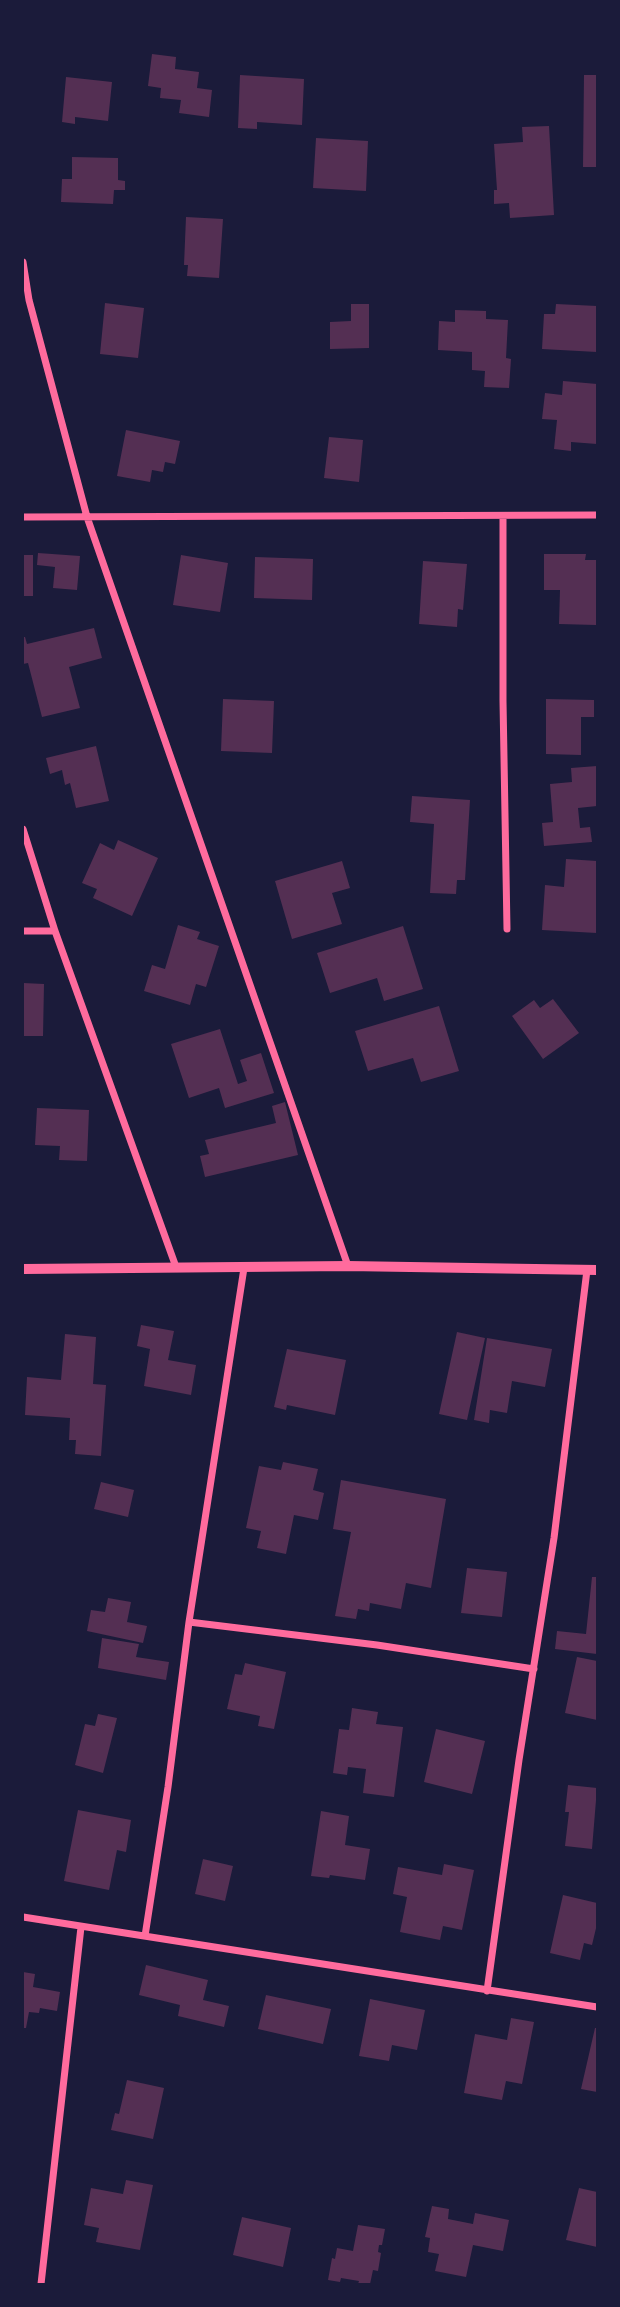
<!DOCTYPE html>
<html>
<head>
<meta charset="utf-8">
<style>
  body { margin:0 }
  #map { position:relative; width:620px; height:2307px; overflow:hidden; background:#1b1b3a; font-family:"PT Sans Narrow",sans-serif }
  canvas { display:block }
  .frame { position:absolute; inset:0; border:24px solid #1b1b3a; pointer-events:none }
</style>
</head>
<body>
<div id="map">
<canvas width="620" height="2307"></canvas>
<div class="frame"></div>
</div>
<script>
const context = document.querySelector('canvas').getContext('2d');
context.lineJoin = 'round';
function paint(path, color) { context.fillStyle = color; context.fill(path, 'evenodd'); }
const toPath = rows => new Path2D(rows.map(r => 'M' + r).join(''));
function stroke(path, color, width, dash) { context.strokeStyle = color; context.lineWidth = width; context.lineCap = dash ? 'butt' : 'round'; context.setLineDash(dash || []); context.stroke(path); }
paint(toPath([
  [152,54,176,57,175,69,199,72,197,88,212,90,209,117,179,113,181,100,160,98,161,88,148,86],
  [240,75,304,79,302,125,257,122,257,129,238,128],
  [584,75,597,75,597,167,583,167],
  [66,77,112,82,108,121,75,117,75,124,62,122],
  [549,126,554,215,510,218,509,203,494,204,494,190,497,190,494,144,523,142,522,127],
  [316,138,368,141,366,191,313,188],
  [72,157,118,158,118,180,125,181,125,190,114,190,113,204,61,202,62,179,72,179],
  [186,217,223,219,219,278,187,276,188,265,184,265],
  [105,303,144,308,138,358,100,354],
  [351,304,369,304,369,348,330,349,330,322,351,321],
  [556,304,597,306,597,352,542,349,544,314,555,314],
  [455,310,486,311,486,319,508,320,506,358,511,359,509,388,484,387,485,371,472,370,472,352,438,350,439,321,455,322],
  [563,381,597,384,597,444,571,442,571,451,554,449,557,420,542,419,545,393,562,395],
  [126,430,180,441,175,464,165,462,163,472,152,470,150,482,117,476],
  [329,437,363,440,359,482,324,478],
  [38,553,80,556,77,590,53,588,55,567,37,565],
  [544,554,586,554,585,560,597,560,596,625,559,624,560,590,544,590],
  [23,555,33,555,33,596,23,596],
  [181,555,228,563,220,612,173,605],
  [255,557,313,559,312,600,254,598],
  [423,561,467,564,463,610,458,609,457,627,419,624],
  [94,628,102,658,69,667,80,708,42,717,28,663,23,664,23,637,25,637,27,644],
  [223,699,274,701,272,753,221,751],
  [546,699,594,700,594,717,581,717,581,755,546,754],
  [96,746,109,801,76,808,70,783,65,785,62,770,50,774,46,758],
  [597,766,597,806,578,808,580,828,590,827,592,842,544,846,542,823,553,822,550,784,572,782,571,768],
  [412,796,470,800,465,880,457,880,456,894,430,893,434,824,410,822],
  [118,840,158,858,132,916,93,898,97,889,82,883,100,843,114,850],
  [566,859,597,861,597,933,542,930,545,885,564,887],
  [342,861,350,888,332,893,342,924,292,939,275,881],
  [178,925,200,932,197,939,219,946,206,987,196,984,190,1005,144,991,152,965,165,969],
  [403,926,423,989,384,1001,377,978,330,993,317,953],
  [23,983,44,984,43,1036,23,1036],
  [553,999,579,1033,543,1059,512,1016,534,1000,540,1008],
  [439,1006,459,1071,421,1082,413,1058,368,1071,355,1031],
  [220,1029,238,1084,247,1081,240,1060,261,1053,274,1093,225,1108,219,1088,189,1098,171,1044],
  [285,1102,298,1155,205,1177,200,1156,209,1154,205,1140,276,1123,272,1106],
  [37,1108,89,1110,87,1161,59,1160,60,1146,35,1145],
  [141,1325,174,1331,168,1360,196,1365,191,1395,144,1386,150,1349,137,1346],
  [457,1332,485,1338,467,1420,439,1414],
  [65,1334,96,1337,93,1384,106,1385,101,1456,75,1454,76,1440,69,1440,70,1418,25,1415,27,1377,61,1380],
  [487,1338,552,1349,545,1387,512,1381,507,1413,490,1410,489,1423,474,1420],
  [287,1349,346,1360,335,1415,287,1405,286,1410,274,1407],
  [283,1462,318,1469,313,1490,324,1493,318,1520,294,1515,286,1554,257,1548,261,1531,246,1528,259,1466,281,1470],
  [341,1480,446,1499,431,1588,406,1583,401,1609,370,1603,369,1611,358,1609,356,1619,335,1616,351,1532,333,1529],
  [101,1482,134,1490,128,1517,94,1509],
  [467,1568,507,1572,502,1617,461,1613],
  [592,1577,597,1577,597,1654,555,1649,557,1631,586,1634],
  [108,1598,131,1602,127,1622,147,1626,143,1643,87,1631,91,1610,105,1612],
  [102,1638,139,1644,136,1657,169,1662,166,1680,98,1668],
  [577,1657,597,1661,597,1720,565,1713],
  [245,1663,286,1672,274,1729,258,1726,260,1716,227,1709,235,1674,242,1675],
  [352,1708,378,1712,376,1724,403,1727,394,1797,363,1793,366,1769,348,1767,347,1775,333,1773,339,1729,349,1730],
  [98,1714,117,1718,103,1773,75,1765,85,1724,95,1726],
  [436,1729,485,1741,472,1794,424,1782],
  [568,1785,597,1788,592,1849,565,1846,569,1812,565,1812],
  [78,1810,131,1820,126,1852,117,1850,109,1890,64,1881],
  [321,1811,349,1816,345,1845,370,1849,365,1880,330,1875,329,1878,311,1876],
  [203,1859,233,1866,225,1901,195,1894],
  [444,1864,474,1870,462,1930,443,1926,440,1940,400,1932,407,1897,393,1894,398,1867,442,1875],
  [563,1895,597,1903,597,1924,592,1945,584,1943,580,1960,550,1953],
  [146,1965,208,1980,203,2000,229,2006,224,2027,178,2016,180,2005,139,1995],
  [23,1972,35,1974,33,1987,60,1992,57,2011,40,2008,39,2013,29,2012,26,2028,23,2028],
  [266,1995,331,2009,323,2044,258,2029],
  [370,1999,425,2010,417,2050,392,2045,389,2061,359,2056],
  [511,2018,534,2022,522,2084,506,2081,502,2100,464,2093,475,2034,507,2040],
  [595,2028,597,2028,597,2092,581,2089],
  [127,2080,164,2088,153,2139,111,2130,115,2113,119,2114],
  [126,2180,153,2185,140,2250,96,2242,99,2228,84,2225,91,2188,123,2194],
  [579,2188,597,2192,597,2247,566,2240],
  [432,2206,449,2209,448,2219,473,2224,475,2213,509,2220,503,2251,473,2245,466,2277,435,2271,439,2254,428,2252,430,2238,425,2237],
  [242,2217,291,2228,283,2267,233,2255],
  [358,2225,385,2229,382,2245,379,2245,378,2252,381,2253,378,2271,373,2270,370,2284,358,2284,359,2281,341,2278,340,2282,328,2280,332,2258,335,2259,337,2248,353,2251]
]), '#542f53');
stroke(toPath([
  [23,262,29,300,87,517,348,1266],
  [503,516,503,701,507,929],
  [23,517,597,515],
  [23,829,55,931,176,1267],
  [23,931,55,931],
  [189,1622,377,1645,534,1669],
  [23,1917,597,2007],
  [145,1936,168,1787,189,1622,244,1268],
  [487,1991,519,1760,554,1538,587,1270],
  [41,2284,81,1927]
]), '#ff6b9d', 7);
stroke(toPath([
  [23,1269,348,1266,597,1270]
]), '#ff6b9d', 10);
</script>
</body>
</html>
